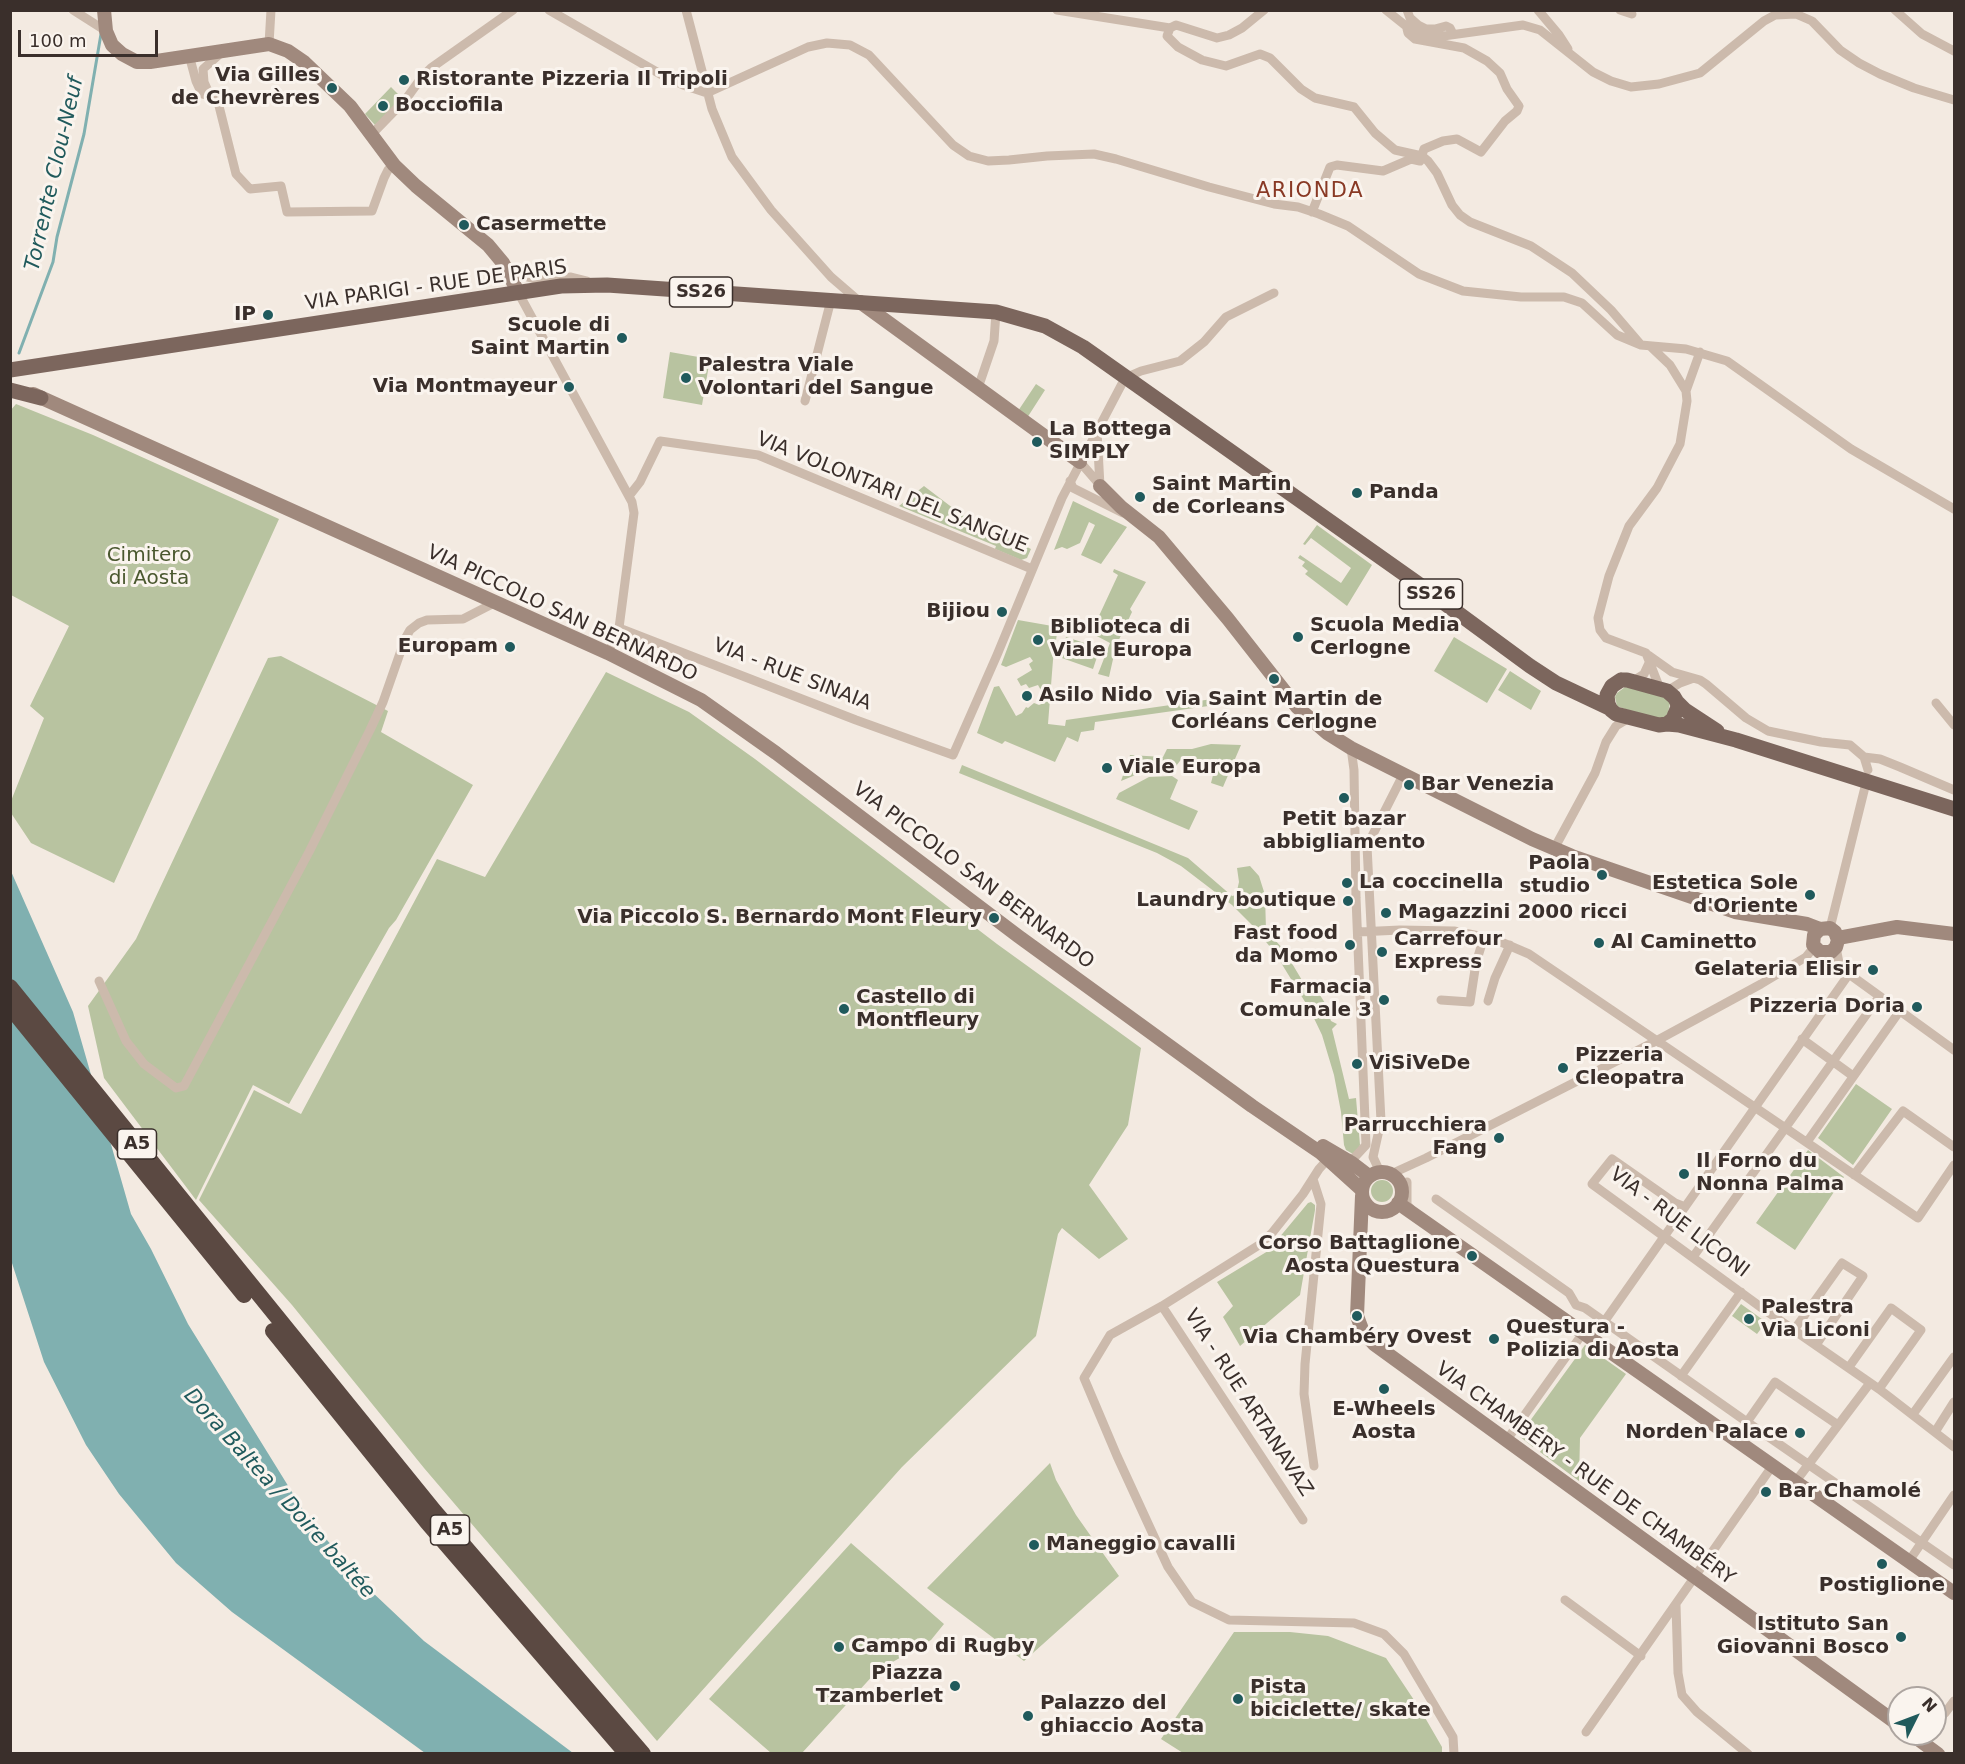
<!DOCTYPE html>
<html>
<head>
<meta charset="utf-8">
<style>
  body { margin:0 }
  #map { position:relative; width:1965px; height:1764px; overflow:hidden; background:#f3eae1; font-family:"DejaVu Sans",sans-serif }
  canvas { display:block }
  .frame { position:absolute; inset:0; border:12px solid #3a2f2b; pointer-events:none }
  .north { position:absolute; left:1887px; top:1686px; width:60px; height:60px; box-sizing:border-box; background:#faf4ee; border:2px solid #ada5a0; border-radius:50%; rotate:48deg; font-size:16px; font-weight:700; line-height:24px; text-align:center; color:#3a2f2b }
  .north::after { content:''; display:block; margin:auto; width:21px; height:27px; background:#205a5c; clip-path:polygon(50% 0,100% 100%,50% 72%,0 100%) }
  .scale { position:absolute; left:18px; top:30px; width:140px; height:27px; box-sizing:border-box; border:3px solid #3a2f2b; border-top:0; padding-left:8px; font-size:18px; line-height:21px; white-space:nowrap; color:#3a2f2b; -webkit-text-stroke:4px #faf4ee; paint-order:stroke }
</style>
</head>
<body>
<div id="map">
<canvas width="1965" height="1764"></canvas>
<div class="frame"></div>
<div class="north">N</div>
<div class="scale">100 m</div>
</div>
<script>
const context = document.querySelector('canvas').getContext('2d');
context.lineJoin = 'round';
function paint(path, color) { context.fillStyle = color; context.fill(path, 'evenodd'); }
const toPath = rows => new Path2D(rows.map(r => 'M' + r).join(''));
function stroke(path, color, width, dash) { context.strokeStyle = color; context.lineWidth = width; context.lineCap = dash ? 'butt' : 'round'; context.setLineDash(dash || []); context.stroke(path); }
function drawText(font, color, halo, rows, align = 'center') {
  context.font = font + ' "DejaVu Sans",sans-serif'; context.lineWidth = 6; context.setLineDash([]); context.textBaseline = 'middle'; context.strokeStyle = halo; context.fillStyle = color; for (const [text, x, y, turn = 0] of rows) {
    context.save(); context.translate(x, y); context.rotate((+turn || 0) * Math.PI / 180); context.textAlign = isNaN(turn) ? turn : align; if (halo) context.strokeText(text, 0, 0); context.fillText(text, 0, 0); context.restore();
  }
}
paint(toPath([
  [391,87,402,98,375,125,365,114],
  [670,352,710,359,702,405,663,398],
  [1036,384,1045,390,1027,418,1018,411],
  [16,404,93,435,279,519,114,883,31,843,11,813,11,801,44,718,30,706,69,626,11,595,10,411],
  [924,486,962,515,1031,549,1027,558,1021,560,995,549,996,546,899,506],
  [1073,501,1127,527,1101,564,1081,555,1095,525,1089,522,1080,543,1067,549,1062,547,1054,550],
  [1317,525,1372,565,1347,606,1305,574,1308,571,1302,566,1305,562,1298,558,1300,555,1341,583,1351,568,1311,538,1305,545,1303,544],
  [1114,569,1146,582,1130,609,1132,612,1116,646,1109,677,1098,674,1110,643,1091,633,1118,575,1113,572],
  [1018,620,1058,627,1053,660,1048,724,1065,726,1066,720,1261,692,1251,700,1095,722,1094,730,1081,732,1078,742,1067,737,1055,762,1005,741,1002,744,977,733,994,687,999,686,1016,716,1022,713,1026,707,1028,708,1034,703,1039,705,1044,703,1042,699,1044,696,1038,685,1029,688,1026,684,1021,686,1017,679,1032,670,1029,664,1033,661,1030,657,1006,667,1001,665],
  [1066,637,1100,648,1093,669,1059,657],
  [1454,637,1507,669,1487,703,1434,671],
  [281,656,388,711,381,732,473,785,396,920,389,928,289,1104,253,1085,196,1200,104,1078,88,1006,136,939,268,658],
  [1510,671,1541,691,1531,710,1498,690],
  [606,672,689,712,755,759,997,944,1141,1048,1128,1125,1089,1185,1128,1239,1099,1259,1062,1228,1058,1234,1036,1336,902,1467,657,1741,424,1468,292,1305,199,1200,254,1090,301,1114,437,859,485,877],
  [1625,687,1662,694,1670,703,1668,713,1665,717,1655,720,1617,706,1615,697,1617,693],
  [1211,744,1241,745,1223,787,1211,783,1214,771,1183,757,1173,770,1145,771,1121,781,1130,755,1163,757,1167,749,1192,749],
  [962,765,1188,858,1232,896,1236,895,1239,882,1237,868,1250,866,1259,876,1265,895,1266,930,1284,950,1309,992,1318,992,1330,1011,1328,1013,1331,1021,1337,1024,1332,1029,1349,1099,1356,1098,1360,1145,1357,1152,1353,1154,1346,1150,1344,1145,1341,1112,1334,1075,1322,1035,1310,1010,1275,953,1254,927,1232,905,1181,866,1157,853,959,773],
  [1172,776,1178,780,1170,799,1198,811,1189,830,1116,799,1119,793,1149,777],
  [1856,1084,1892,1109,1853,1165,1818,1138],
  [1808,1150,1844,1177,1795,1250,1756,1223],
  '1371 1191a11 11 0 1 1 22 0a11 11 0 1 1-22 0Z',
  [1311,1202,1315,1205,1315,1210,1300,1295,1240,1346,1223,1317,1233,1306,1217,1282,1268,1251,1308,1203],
  [1741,1304,1766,1322,1757,1334,1732,1316],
  [1585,1345,1626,1374,1580,1438,1579,1481,1540,1452,1543,1447,1537,1442,1533,1447,1519,1436],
  [1050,1463,1056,1480,1076,1515,1119,1576,1024,1661,927,1588],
  [851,1543,944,1624,931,1640,877,1671,802,1753,771,1753,709,1699],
  [1234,1632,1290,1632,1328,1636,1386,1658,1420,1709,1442,1747,1442,1753,1183,1753,1161,1739]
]), '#b8c3a0');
paint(toPath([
  [10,869,73,1012,131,1214,151,1249,188,1324,308,1518,371,1591,424,1641,573,1753,425,1753,232,1612,176,1563,119,1494,86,1445,44,1362,11,1260]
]), '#80b0b0');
stroke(toPath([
  [19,353,53,262,57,237,84,134,101,34]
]), '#80b0b0', 3);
stroke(toPath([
  [73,10,106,31],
  [549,10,662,75,683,85,707,93],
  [686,10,712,109,732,157,771,210,831,277,860,302],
  [1057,10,1170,28],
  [1264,10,1242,28,1229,35,1217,38,1176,25,1170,28,1167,36,1178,47,1202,60,1226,66,1260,54,1270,58,1301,89,1315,98,1354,107,1375,133,1395,150,1422,156,1428,161,1437,173,1452,205,1460,215,1470,222,1531,246,1572,273,1611,310,1641,345],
  [1386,10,1411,30,1422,35,1436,37,1523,25,1540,30,1593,72,1611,81,1631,87,1659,84,1700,73,1764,21,1775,15,1796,14,1812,21,1840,50,1859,63,1880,74,1914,88,1954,100],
  [1407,10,1410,18,1418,25,1426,29,1435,29,1446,26,1450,28,1453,34],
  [1538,10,1559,35,1568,49],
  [1620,10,1632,14],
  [1895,10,1922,34,1954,51],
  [269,44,271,10],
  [189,55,196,81,202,94,217,98,236,174,250,189,281,186,287,212,372,211,384,178,388,170,394,165],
  [707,93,808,47,827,43,850,45,869,55,953,145,969,156,988,161,1009,160,1047,156,1094,154,1116,159,1209,187,1274,204,1298,207,1319,214,1348,226,1419,274,1463,291,1521,297,1564,297,1582,303,1617,335,1641,345,1686,349,1727,361,1851,449,1954,509],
  [214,96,208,91,204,82,203,69,221,53],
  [371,135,406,99,422,77,431,68,513,10],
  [1312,212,1330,167,1337,165,1383,171,1411,159,1420,161,1424,149,1443,141,1457,139,1481,152,1505,121,1517,111,1519,106,1507,89,1500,73,1487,61,1464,48,1415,39,1408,33,1407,29],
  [506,265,519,275,539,280,571,277,587,281],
  [518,292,632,502,634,513,619,628,608,653],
  [1650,346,1670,365,1686,391],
  [978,388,994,341,996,312],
  [805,401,831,300],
  [1097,431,1100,486],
  [1080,462,1100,485],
  [1070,481,1073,488,1123,513],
  [629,496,640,482,660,441,758,455,1032,569],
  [619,628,856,720,953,755,997,655,1062,498,1125,378,1141,371,1180,361,1204,342,1226,317,1274,293],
  [1648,655,1672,672,1700,680,1706,684,1746,718,1768,731,1821,742,1850,745,1864,757,1880,759,1900,767,1954,790],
  [1633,681,1644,674,1650,661],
  [1660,689,1646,653,1606,638,1600,630,1598,618,1609,576,1629,526,1657,488,1680,444,1687,401,1686,391,1700,352],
  [1667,691,1680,683,1691,679],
  [1936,703,1954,725],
  [1864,757,1868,770],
  [1554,849,1595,773,1606,742,1616,726,1629,718],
  [1830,928,1865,787],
  [1358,932,1400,930,1454,931,1494,939,1529,954,1918,1218,1954,1165],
  [1836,947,1839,963,1849,974,1954,1050],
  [99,981,126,1041,144,1064,176,1088,184,1086,309,852,370,730,383,702,405,639,410,630,419,623,427,620,463,619,496,602],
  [1441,1000,1470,1002,1476,963,1484,937],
  [1488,1001,1495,978,1510,945],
  [1802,1039,1853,1076],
  [1807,1142,1899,1012],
  [1331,1158,1328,1159,1319,1169,1303,1194,1272,1233,1259,1245,1162,1306,1110,1335,1084,1378,1117,1456,1168,1567,1192,1602,1229,1620,1354,1623,1384,1634,1404,1654,1453,1737,1454,1754],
  [1345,1159,1354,1158,1366,1145,1356,898,1354,770,1351,748],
  [1380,1172,1373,1157,1381,1121,1367,846,1403,775],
  [1391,1174,1426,1158,1656,1041,1761,984,1806,957,1814,947],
  [1854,1175,1903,1111,1954,1147],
  [1313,1179,1321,1204,1305,1364,1304,1394,1314,1466],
  [1407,1182,1407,1205,1411,1209],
  [1436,1199,1569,1293,1576,1305,1585,1308,1747,1422,1954,1565],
  [1685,1207,1675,1203,1612,1159,1592,1184,1762,1308,1879,1389,1954,1447],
  [1693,1257,1879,997],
  [1162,1306,1303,1520],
  [1604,1322,1849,974],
  [1794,1330,1842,1263,1863,1276,1816,1345],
  [1849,1367,1891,1308,1921,1330,1879,1389],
  [1681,1376,1741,1292],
  [1913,1414,1954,1357],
  [1747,1422,1775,1382,1838,1425],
  [1935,1432,1954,1402],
  [1506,1441,1583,1333],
  [1796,1481,1870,1383],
  [1909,1561,1954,1495],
  [1565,1600,1641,1656],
  [1676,1605,1678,1673,1682,1695,1697,1712,1748,1754],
  [1945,1713,1954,1701],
  [1586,1732,1773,1465]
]), '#ccbaac', 9);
stroke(toPath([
  [104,10,106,31,112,45,122,54,137,62,150,62,269,44,288,51,304,62,350,106,394,165,416,186,488,245,503,263,518,292],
  [860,302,1080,462],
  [33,394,608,653,701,700,776,753,1018,936,1252,1106,1321,1153,1362,1190],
  [1100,486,1121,507,1159,537,1228,619,1297,707,1327,733,1351,748,1532,839,1572,856,1735,912,1807,924,1820,929,1830,928,1835,932,1838,940,1836,947,1831,952,1820,952,1813,945,1814,935,1820,929],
  [1838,938,1897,927,1954,934],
  [1323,1146,1352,1163,1369,1176],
  '1362 1192a20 20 0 1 1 40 0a20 20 0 1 1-40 0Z',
  [1362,1196,1357,1316,1363,1332,1374,1344,1899,1725],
  [1398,1203,1954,1593],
  [1911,1734,1938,1754]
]), '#a0897d', 14);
stroke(toPath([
  [10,370,561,286,607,285,996,312,1045,326,1083,347,1417,583,1530,666,1556,683,1609,708],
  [10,390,41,398],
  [1621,680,1627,680,1667,691,1674,697,1677,702,1678,707,1673,719,1667,724,1659,725,1616,714,1611,710,1608,704,1607,695,1612,686,1621,680],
  [1677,702,1685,710,1717,731],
  [1667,724,1679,725,1736,740,1954,809]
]), '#7c665d', 15);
stroke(toPath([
  [10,987,435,1512,643,1754],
  [10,1007,244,1295],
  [273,1331,427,1522,627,1754]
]), '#5b4942', 16);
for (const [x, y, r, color] of [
  [404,80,6,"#205a5c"],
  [332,88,6,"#205a5c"],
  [383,106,6,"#205a5c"],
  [464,225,6,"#205a5c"],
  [268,315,6,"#205a5c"],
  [622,338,6,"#205a5c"],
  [686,378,6,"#205a5c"],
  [569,387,6,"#205a5c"],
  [1037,442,6,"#205a5c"],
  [1357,493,6,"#205a5c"],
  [1140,497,6,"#205a5c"],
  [1002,612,6,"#205a5c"],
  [1298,637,6,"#205a5c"],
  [1038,640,6,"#205a5c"],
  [510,647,6,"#205a5c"],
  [1274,679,6,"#205a5c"],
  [1027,696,6,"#205a5c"],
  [1107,768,6,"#205a5c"],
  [1409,785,6,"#205a5c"],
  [1344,798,6,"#205a5c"],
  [1602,875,6,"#205a5c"],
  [1347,883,6,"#205a5c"],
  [1810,895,6,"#205a5c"],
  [1348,901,6,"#205a5c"],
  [1386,913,6,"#205a5c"],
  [994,918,6,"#205a5c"],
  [1599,943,6,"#205a5c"],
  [1350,945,6,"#205a5c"],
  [1382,952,6,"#205a5c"],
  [1873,970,6,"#205a5c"],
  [1384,1000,6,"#205a5c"],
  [1917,1007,6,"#205a5c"],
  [844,1009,6,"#205a5c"],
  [1357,1064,6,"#205a5c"],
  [1563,1068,6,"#205a5c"],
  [1499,1138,6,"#205a5c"],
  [1684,1174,6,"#205a5c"],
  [1472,1256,6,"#205a5c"],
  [1357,1316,6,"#205a5c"],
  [1749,1319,6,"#205a5c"],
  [1494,1339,6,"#205a5c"],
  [1384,1389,6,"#205a5c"],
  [1800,1433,6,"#205a5c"],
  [1766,1492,6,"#205a5c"],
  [1034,1545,6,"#205a5c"],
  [1882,1564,6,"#205a5c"],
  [1901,1637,6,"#205a5c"],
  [839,1647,6,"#205a5c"],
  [955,1686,6,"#205a5c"],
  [1238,1699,6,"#205a5c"],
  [1028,1716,6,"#205a5c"]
]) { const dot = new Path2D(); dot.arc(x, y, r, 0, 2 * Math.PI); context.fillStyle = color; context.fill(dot); stroke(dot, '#faf4ee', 2); }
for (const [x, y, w] of [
  [701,292,63],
  [1431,594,63],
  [137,1144,39],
  [450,1530,39]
]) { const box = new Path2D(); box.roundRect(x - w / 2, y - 15, w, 30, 4.5); context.fillStyle = '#faf4ee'; context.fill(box); stroke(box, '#3a2f2b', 1.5); }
drawText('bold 18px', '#3a2f2b', null, [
  ["SS26",701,292],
  ["SS26",1431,594],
  ["A5",137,1144],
  ["A5",450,1530]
]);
drawText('bold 20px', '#3a2f2b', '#faf4ee', [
  ["Via Gilles",320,76,"right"],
  ["de Chevrères",320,99,"right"],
  ["Ristorante Pizzeria Il Tripoli",416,80],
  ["Bocciofila",395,106],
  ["Casermette",476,225],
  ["IP",256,315,"right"],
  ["Scuole di",610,326,"right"],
  ["Saint Martin",610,349,"right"],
  ["Palestra Viale",698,366],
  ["Volontari del Sangue",698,389],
  ["Via Montmayeur",557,387,"right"],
  ["La Bottega",1049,430],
  ["SIMPLY",1049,453],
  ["Saint Martin",1152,485],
  ["de Corleans",1152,508],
  ["Panda",1369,493],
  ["Bijiou",990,612,"right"],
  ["Scuola Media",1310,626],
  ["Cerlogne",1310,649],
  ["Biblioteca di",1050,628],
  ["Viale Europa",1050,651],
  ["Europam",498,647,"right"],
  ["Asilo Nido",1039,696],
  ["Via Saint Martin de",1274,700,"center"],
  ["Corléans Cerlogne",1274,723,"center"],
  ["Viale Europa",1119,768],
  ["Bar Venezia",1421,785],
  ["Petit bazar",1344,820,"center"],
  ["abbigliamento",1344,843,"center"],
  ["Paola",1590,864,"right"],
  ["studio",1590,887,"right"],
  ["La coccinella",1359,883],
  ["Estetica Sole",1798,884,"right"],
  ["d'Oriente",1798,907,"right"],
  ["Laundry boutique",1336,901,"right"],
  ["Magazzini 2000 ricci",1398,913],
  ["Via Piccolo S. Bernardo Mont Fleury",982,918,"right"],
  ["Fast food",1338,934,"right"],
  ["da Momo",1338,957,"right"],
  ["Carrefour",1394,940],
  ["Express",1394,963],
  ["Al Caminetto",1611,943],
  ["Gelateria Elisir",1861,970,"right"],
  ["Farmacia",1372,988,"right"],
  ["Comunale 3",1372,1011,"right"],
  ["Castello di",856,998],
  ["Montfleury",856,1021],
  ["Pizzeria Doria",1905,1007,"right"],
  ["Pizzeria",1575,1056],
  ["Cleopatra",1575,1079],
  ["ViSiVeDe",1369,1064],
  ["Parrucchiera",1487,1126,"right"],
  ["Fang",1487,1149,"right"],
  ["Il Forno du",1696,1162],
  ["Nonna Palma",1696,1185],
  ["Corso Battaglione",1460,1244,"right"],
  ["Aosta Questura",1460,1267,"right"],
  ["Palestra",1761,1308],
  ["Via Liconi",1761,1331],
  ["Questura -",1506,1328],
  ["Polizia di Aosta",1506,1351],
  ["Via Chambéry Ovest",1357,1338,"center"],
  ["E-Wheels",1384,1410,"center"],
  ["Aosta",1384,1433,"center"],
  ["Norden Palace",1788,1433,"right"],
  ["Bar Chamolé",1778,1492],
  ["Maneggio cavalli",1046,1545],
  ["Postiglione",1882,1586,"center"],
  ["Istituto San",1889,1625,"right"],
  ["Giovanni Bosco",1889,1648,"right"],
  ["Campo di Rugby",851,1647],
  ["Piazza",943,1674,"right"],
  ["Tzamberlet",943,1697,"right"],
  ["Pista",1250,1688],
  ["biciclette/ skate",1250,1711],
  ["Palazzo del",1040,1704],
  ["ghiaccio Aosta",1040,1727]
], 'left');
drawText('20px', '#3a2f2b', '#faf4ee', [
  ["VIA PARIGI - RUE DE PARIS",436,286,-8],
  ["VIA VOLONTARI DEL SANGUE",892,493,22],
  ["VIA PICCOLO SAN BERNARDO",562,614,25],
  ["VIA - RUE SINAIA",792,675,21],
  ["VIA PICCOLO SAN BERNARDO",973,876,37],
  ["VIA - RUE LICONI",1679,1223,37],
  ["VIA - RUE ARTANAVAZ",1248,1403,57],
  ["VIA CHAMBÉRY - RUE DE CHAMBÉRY",1585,1474,36]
]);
drawText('20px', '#4a582f', '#faf4ee', [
  ["Cimitero",149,556],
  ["di Aosta",149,579]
]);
drawText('italic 21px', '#205a5c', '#faf4ee', [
  ["Torrente Clou-Neuf",55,174,-77],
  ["Dora Baltea / Doire baltée",279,1494,48]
]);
context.letterSpacing = '1.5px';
drawText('21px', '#893925', '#faf4ee', [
  ["ARIONDA",1310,192]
]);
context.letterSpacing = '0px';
</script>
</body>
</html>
